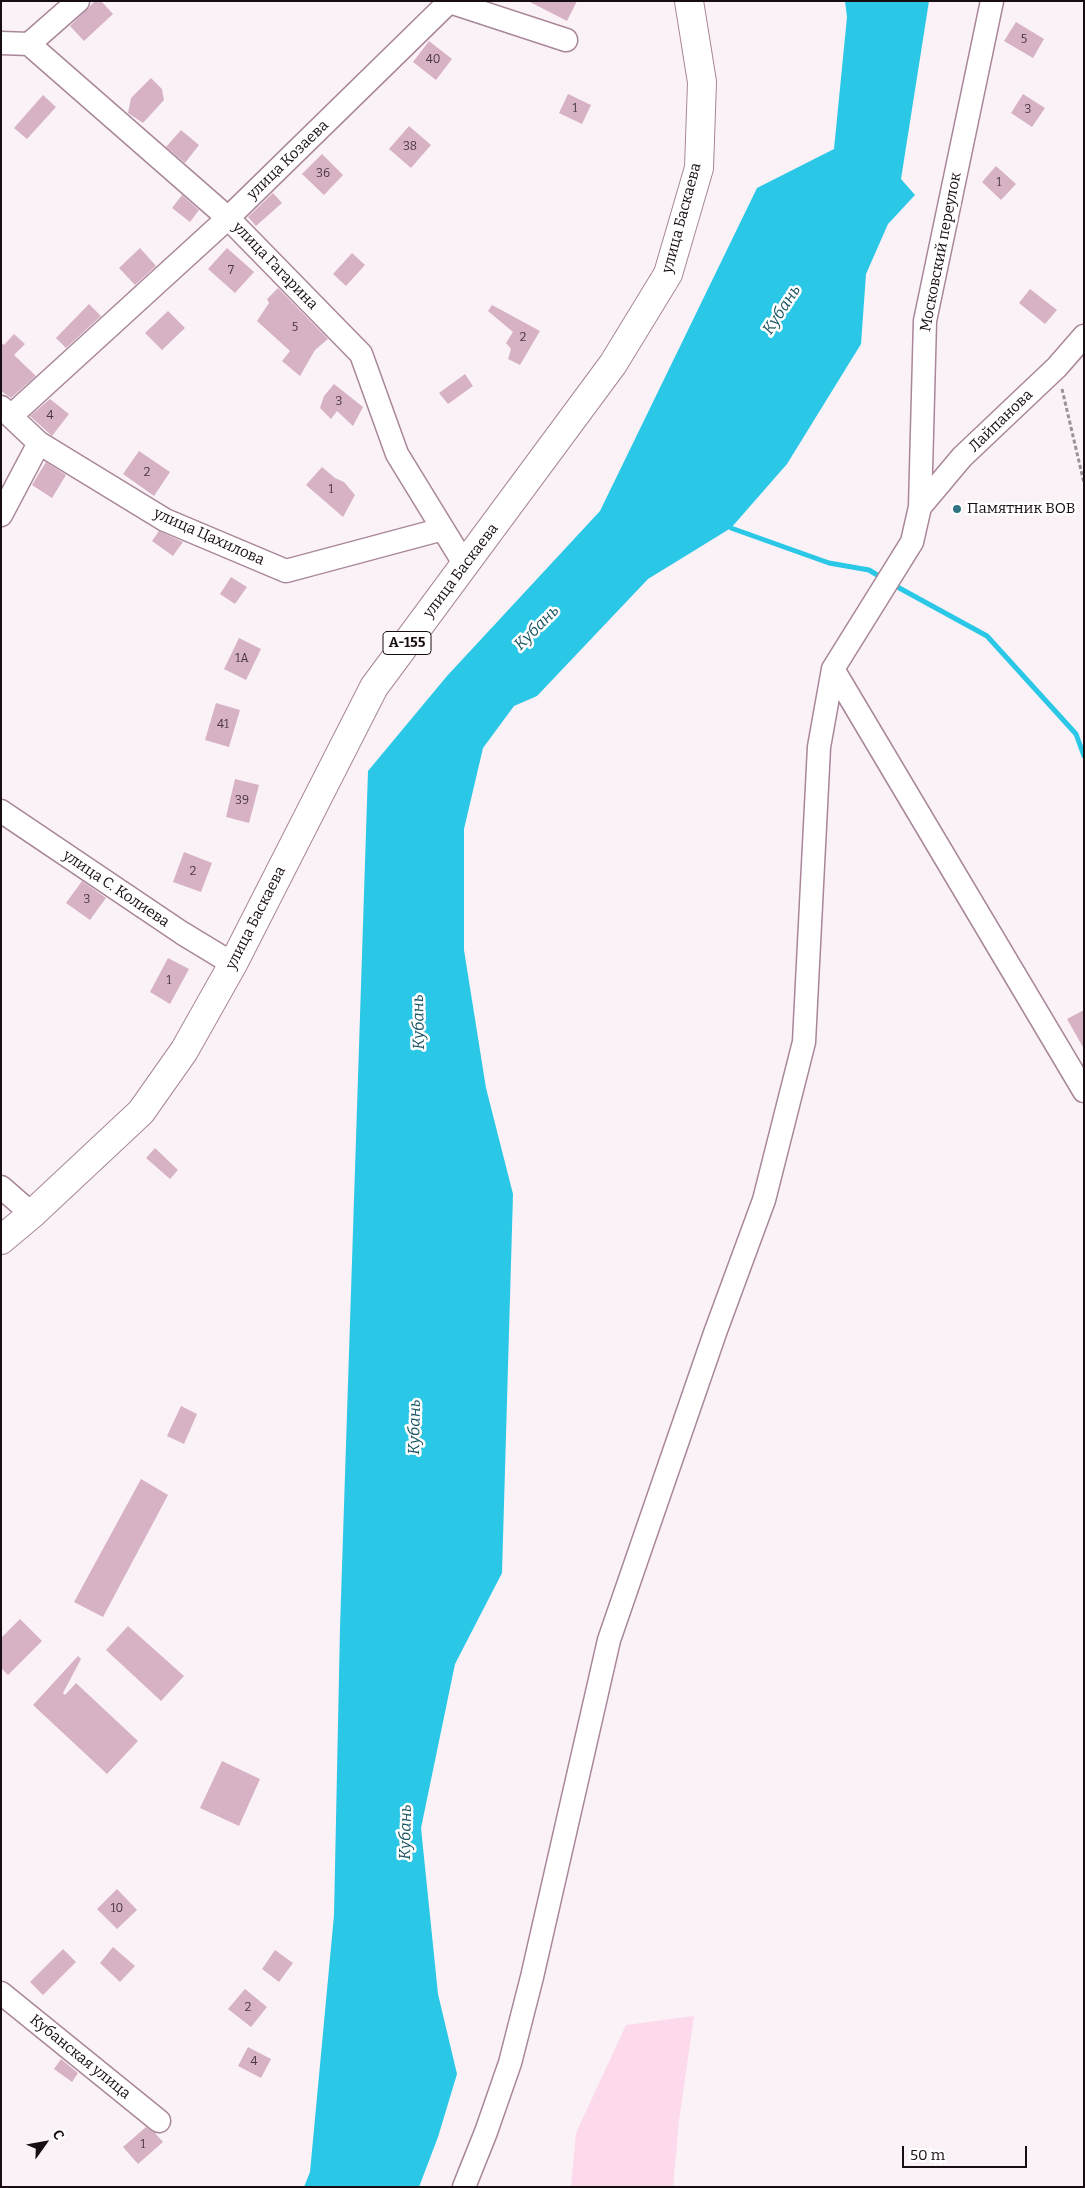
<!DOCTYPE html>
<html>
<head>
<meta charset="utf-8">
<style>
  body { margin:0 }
  #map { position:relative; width:1085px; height:2188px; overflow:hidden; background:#faf2f6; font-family:Bitter,serif }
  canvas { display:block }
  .frame { position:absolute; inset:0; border:2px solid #190d14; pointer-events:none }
  .north { position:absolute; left:20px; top:2118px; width:50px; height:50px; -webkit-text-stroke:4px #fff; paint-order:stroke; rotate:58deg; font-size:14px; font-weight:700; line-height:20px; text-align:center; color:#190d14 }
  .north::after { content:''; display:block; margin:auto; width:18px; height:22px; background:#190d14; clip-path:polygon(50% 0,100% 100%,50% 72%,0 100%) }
  .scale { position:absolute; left:902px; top:2146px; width:125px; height:22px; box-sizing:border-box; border:2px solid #190d14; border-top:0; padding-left:6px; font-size:15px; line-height:18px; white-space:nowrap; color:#190d14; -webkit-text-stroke:4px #fff; paint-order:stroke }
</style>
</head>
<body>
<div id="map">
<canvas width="1085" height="2188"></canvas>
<div class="frame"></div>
<div class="north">С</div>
<div class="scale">50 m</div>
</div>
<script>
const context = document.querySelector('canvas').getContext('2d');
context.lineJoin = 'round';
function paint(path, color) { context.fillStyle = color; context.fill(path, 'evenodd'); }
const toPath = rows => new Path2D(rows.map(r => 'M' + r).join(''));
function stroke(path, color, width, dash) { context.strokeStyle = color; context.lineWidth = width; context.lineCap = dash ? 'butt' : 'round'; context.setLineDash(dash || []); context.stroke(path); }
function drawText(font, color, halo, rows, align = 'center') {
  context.font = font + ' Bitter,serif'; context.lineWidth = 5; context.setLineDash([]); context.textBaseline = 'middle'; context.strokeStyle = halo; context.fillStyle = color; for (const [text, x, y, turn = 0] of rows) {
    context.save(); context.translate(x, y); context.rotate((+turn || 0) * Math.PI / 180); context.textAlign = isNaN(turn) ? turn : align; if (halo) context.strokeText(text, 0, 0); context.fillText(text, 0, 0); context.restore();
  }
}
paint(toPath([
  [694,2016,679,2121,673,2187,571,2187,576,2133,626,2025]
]), '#fdd9ec');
paint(toPath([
  [845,1,929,1,901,179,915,195,888,224,866,274,861,344,787,464,731,528,648,579,537,696,514,706,483,748,464,829,464,950,486,1088,513,1194,502,1573,455,1664,421,1828,438,1994,457,2074,438,2137,419,2187,304,2187,310,2172,334,1915,340,1628,368,771,447,676,600,511,757,188,834,149,847,17]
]), '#2bc7e7');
stroke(toPath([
  [727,523,731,528,829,563,869,570,882,578],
  [892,584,987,636,1076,734,1084,756]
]), '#2bc7e7', 5);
paint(toPath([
  [95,1,101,1,113,14,84,41,70,26],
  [528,1,577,1,567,21],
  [1016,22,1044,39,1033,58,1004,41],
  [429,41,452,59,436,80,413,62],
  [151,78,162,89,164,100,143,123,128,113,131,98],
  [568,94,591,105,582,124,559,113],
  [1023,94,1045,108,1032,127,1011,113],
  [43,95,56,107,27,139,14,128],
  [409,126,431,145,411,168,389,149],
  [181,130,199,145,185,163,166,147],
  [322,154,343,175,324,195,302,174],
  [996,166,1016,184,1001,200,982,182],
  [273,193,282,203,256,226,248,217],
  [182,195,199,210,190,222,172,208],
  [140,248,156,266,135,285,119,268],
  [227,248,254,272,235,293,208,269],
  [352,253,365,265,346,286,333,274],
  [278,288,328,339,315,350,300,376,282,361,290,351,257,321,269,303,267,299],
  [1030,289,1057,310,1045,324,1019,303],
  [89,304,101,316,66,348,56,338],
  [492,305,540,331,520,365,508,359,511,349,506,343,513,332,488,311],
  [168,311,185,328,162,350,145,333],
  [14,334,25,344,14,355,36,376,11,398,1,391,1,342,4,345],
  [465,374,473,386,448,404,439,393],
  [334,384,363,407,353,426,337,411,331,419,320,408,324,396],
  [50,399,69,414,52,436,30,416],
  [139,451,170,472,154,496,123,474],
  [46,462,66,475,52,498,32,485],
  [322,467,335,478,344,482,355,495,343,517,306,485],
  [159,531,183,542,173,556,152,541],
  [231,577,247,587,235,604,220,594],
  [239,638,261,649,246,680,224,669],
  [216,703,240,710,229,747,205,740],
  [235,779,259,785,249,823,226,817],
  [184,852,212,863,201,892,173,882],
  [82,881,106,898,90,920,66,903],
  [168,958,189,969,170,1004,150,992],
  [1084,1010,1084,1049,1067,1019],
  [155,1148,178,1170,170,1179,146,1158],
  [181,1406,197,1414,184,1444,167,1436],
  [141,1479,168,1495,103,1617,74,1602],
  [20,1619,42,1641,8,1675,1,1668,1,1638],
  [128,1626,184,1676,161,1701,106,1650],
  [78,1656,81,1659,63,1693,65,1695,76,1683,138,1741,107,1774,33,1705],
  [222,1761,260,1779,239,1826,200,1808],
  [117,1889,137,1910,117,1929,97,1909],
  [113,1947,135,1966,120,1982,100,1963],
  [63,1949,76,1962,43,1995,30,1982],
  [275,1950,293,1963,279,1982,262,1969],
  [245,1989,267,2007,251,2027,228,2009],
  [248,2047,271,2059,261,2078,238,2066],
  [61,2059,78,2073,72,2082,54,2069],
  [146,2127,155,2133,163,2142,138,2164,123,2147]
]), '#d7b2c5');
const minor = toPath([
  [447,1,566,40],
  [1,43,29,44,228,218,361,354,397,454,465,565],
  [29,44,78,1],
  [1,407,39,443,165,520,286,571,443,529],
  [11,416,228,218,450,1],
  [920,507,962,457,1057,367,1084,336],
  [1,515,39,443],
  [833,669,1084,1091],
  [1,811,182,933,233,964],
  [1,1187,32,1214],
  [1,1993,159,2121],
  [464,2187,486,2132,510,2063,532,1977,609,1640,715,1333,764,1200,804,1042,819,747,833,669,912,542,920,507,925,321,992,1]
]);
const major = toPath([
  [1,1240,32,1214,141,1112,184,1051,233,964,374,687,613,364,668,274,699,168,702,82,689,1]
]);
stroke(minor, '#a98699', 25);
stroke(major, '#a98699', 30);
stroke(toPath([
  [1062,389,1084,483]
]), '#9b9297', 3, [4, 2.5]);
stroke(minor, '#fff', 22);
stroke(major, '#fff', 28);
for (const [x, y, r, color] of [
  [957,509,5,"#2f7383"]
]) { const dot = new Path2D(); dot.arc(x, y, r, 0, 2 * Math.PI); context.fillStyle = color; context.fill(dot); stroke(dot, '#fff', 2); }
drawText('12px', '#483640', null, [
  ["5",1024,40],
  ["40",433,60],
  ["1",575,109],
  ["3",1028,110],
  ["38",410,147],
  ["36",323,174],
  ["1",999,183],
  ["7",231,271],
  ["5",295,328],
  ["2",523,338],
  ["3",339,402],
  ["4",50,416],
  ["2",147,473],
  ["1",331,490],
  ["1А",242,659],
  ["41",223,725],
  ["39",242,801],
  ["2",193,872],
  ["3",87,900],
  ["1",169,981],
  ["10",117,1909],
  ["2",248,2008],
  ["4",254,2062],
  ["1",143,2145]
]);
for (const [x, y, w] of [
  [407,643,48]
]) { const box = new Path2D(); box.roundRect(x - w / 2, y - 11.5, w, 23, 4); context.fillStyle = '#fff'; context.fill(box); stroke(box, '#190d14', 1); }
drawText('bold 14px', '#190d14', null, [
  ["А-155",407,643]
]);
drawText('15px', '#190d14', '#fff', [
  ["улица Козаева",288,160,-44],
  ["улица Баскаева",682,218,-75],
  ["Московский переулок",941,252,-79],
  ["улица Гагарина",275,266,46],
  ["Лайпанова",1001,421,-44],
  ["улица Цахилова",209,537,24],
  ["улица Баскаева",461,571,-53],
  ["улица С. Колиева",116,889,34],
  ["улица Баскаева",256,918,-63],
  ["Кубанская улица",80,2057,39]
]);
drawText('15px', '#190d14', '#fff', [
  ["Памятник ВОВ",967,509]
], 'left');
drawText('italic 16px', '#195462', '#fff', [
  ["Кубань",782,310,-57],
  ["Кубань",537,628,-45],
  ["Кубань",419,1022,-91],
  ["Кубань",415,1427,-89],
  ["Кубань",406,1832,-89]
]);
</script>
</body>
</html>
